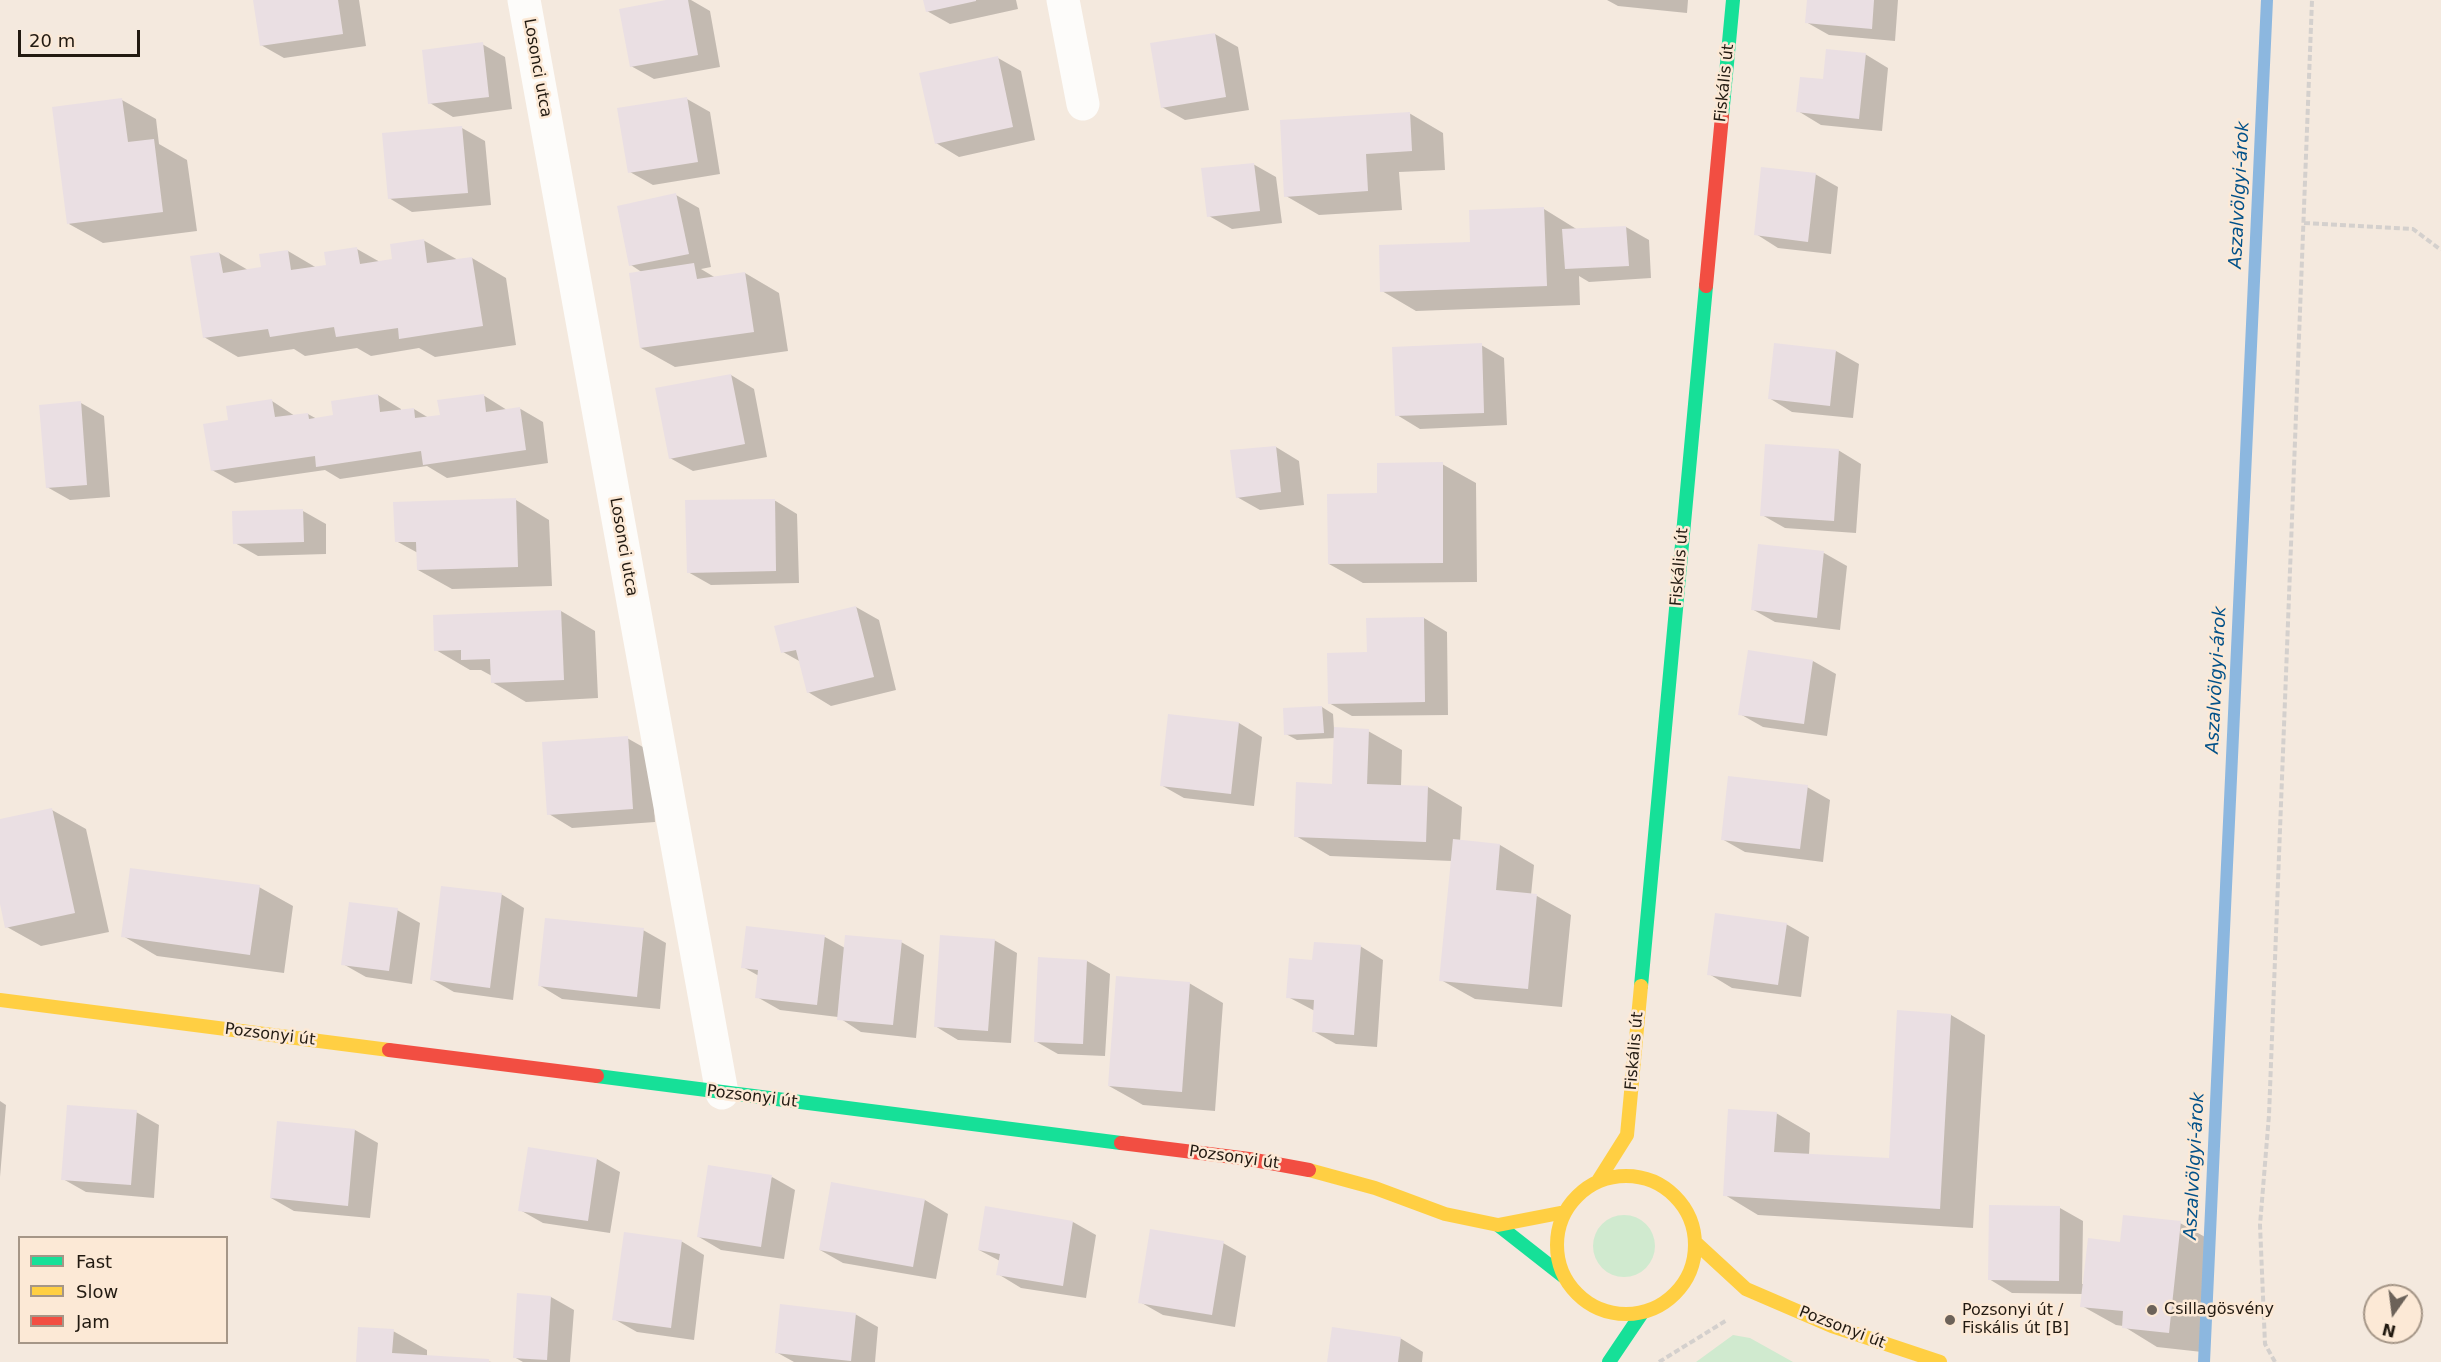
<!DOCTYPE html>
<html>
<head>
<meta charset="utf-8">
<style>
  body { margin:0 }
  #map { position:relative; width:2441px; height:1362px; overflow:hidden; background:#f4e9de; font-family:"DejaVu Sans",sans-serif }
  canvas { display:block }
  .legend { position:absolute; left:18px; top:1236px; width:210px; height:108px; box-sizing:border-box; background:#fce9d6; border:2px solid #a59687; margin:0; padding:8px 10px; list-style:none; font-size:18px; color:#221a11 }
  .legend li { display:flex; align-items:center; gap:12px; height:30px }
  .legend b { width:30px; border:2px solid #a59687 }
  .north { position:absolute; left:2363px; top:1284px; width:60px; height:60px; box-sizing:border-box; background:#fce9d6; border:2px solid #a59687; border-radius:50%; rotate:194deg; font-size:16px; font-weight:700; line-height:24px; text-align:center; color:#221a11 }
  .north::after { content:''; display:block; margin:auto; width:21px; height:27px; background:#6c6259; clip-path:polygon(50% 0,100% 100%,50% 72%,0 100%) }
  .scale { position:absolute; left:18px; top:30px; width:122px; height:27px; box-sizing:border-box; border:3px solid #221a11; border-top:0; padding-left:8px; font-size:18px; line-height:21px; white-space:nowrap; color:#221a11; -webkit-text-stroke:4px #fce9d6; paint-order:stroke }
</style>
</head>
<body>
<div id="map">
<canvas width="2441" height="1362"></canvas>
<ul class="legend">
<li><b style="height:8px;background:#16e098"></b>Fast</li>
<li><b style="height:8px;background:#ffcf43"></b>Slow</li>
<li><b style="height:8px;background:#f24e42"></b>Jam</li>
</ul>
<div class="north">N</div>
<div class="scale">20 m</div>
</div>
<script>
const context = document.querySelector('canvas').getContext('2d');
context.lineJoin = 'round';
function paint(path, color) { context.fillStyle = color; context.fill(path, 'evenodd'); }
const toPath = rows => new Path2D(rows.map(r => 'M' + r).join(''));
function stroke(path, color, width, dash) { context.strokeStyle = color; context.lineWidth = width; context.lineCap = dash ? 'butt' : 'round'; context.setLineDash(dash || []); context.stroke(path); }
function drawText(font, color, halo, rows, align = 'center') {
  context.font = font + ' "DejaVu Sans",sans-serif'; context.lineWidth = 5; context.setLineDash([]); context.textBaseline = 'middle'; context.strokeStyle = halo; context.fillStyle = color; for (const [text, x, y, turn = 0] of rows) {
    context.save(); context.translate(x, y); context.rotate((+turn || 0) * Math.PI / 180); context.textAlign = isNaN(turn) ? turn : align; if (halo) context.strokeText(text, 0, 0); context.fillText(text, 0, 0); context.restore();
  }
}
paint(toPath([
  '1593 1246a31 31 0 1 1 62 0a31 31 0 1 1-62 0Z',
  [1733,1335,1750,1338,1793,1362,1696,1362]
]), '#d0eacf');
paint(toPath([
  [255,0,359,0,366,46,284,58,261,45],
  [675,0,691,0,710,11,720,67,654,79,631,66],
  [924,0,1016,0,1018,9,950,24,927,11],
  [1607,0,1688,0,1687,13,1618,6],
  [1808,0,1898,0,1895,41,1829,35,1806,22],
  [1215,34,1238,47,1249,110,1185,120,1162,107],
  [482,44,505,57,512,109,453,117,430,103],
  [1865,54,1888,68,1882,131,1821,125,1798,111],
  [998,58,1021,71,1035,140,959,157,936,143],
  [687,99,710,112,720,174,653,185,630,172],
  [122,100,156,119,159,144,187,160,197,231,103,243,69,224],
  [1409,113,1443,133,1445,170,1399,172,1402,210,1319,215,1286,196],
  [462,128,485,141,491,205,412,212,389,198],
  [1253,164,1276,177,1282,223,1232,229,1209,216],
  [1815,174,1838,187,1831,254,1778,248,1756,234],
  [676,195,699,208,711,267,701,269,716,278,745,273,779,293,788,351,675,367,641,348,643,273,631,265],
  [1544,209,1578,230,1626,227,1649,240,1651,278,1589,282,1579,276,1580,305,1416,311,1382,291,1471,244],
  [423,240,458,260,472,258,506,278,516,345,435,357,419,348,371,356,357,348,305,356,294,349,238,357,204,337,219,253,248,270,262,268,288,251,317,268,328,266,357,249,380,262,393,260],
  [1481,345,1504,358,1507,425,1420,429,1397,415],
  [1836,351,1859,364,1853,418,1792,412,1769,398],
  [731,375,754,389,767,457,693,471,670,458],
  [378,395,401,409,401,411,414,409,429,418,441,416,483,395,507,410,519,408,543,422,548,463,447,478,427,466,340,479,325,470,235,483,212,470,230,422,272,401,295,416,308,414,317,419,335,417],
  [81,403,104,416,110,497,70,500,47,487],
  [1276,447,1299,461,1304,505,1260,510,1237,497],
  [1838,450,1861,464,1856,533,1785,528,1762,515],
  [1442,464,1476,483,1477,582,1363,583,1329,564,1379,495],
  [516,500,549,520,552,586,452,589,418,570,418,553,396,541],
  [774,500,797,514,799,583,711,585,688,572],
  [303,511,326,524,326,554,258,556,235,543],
  [1759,545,1824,553,1847,566,1840,630,1775,622,1752,609],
  [856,607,879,620,896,690,831,706,808,692,801,662,783,652],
  [561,611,595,631,598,698,526,702,492,682,492,676,481,670,470,670,436,650],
  [1424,618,1447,632,1448,715,1352,716,1329,703],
  [1813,661,1836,674,1827,736,1763,727,1740,714],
  [1322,707,1333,714,1334,729,1368,731,1402,750,1401,786,1428,787,1462,807,1460,842,1500,845,1534,865,1531,895,1537,896,1571,915,1562,1007,1475,999,1441,980,1452,861,1330,856,1296,836,1333,785,1335,738,1297,740,1286,734],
  [1169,716,1239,723,1262,737,1254,806,1184,798,1161,785],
  [627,738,650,751,655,822,572,828,549,814],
  [1807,787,1830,800,1823,862,1745,852,1722,839],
  [52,810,86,829,109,932,41,946,7,927,0,897,0,821],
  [259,887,293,906,284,973,157,956,123,936],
  [501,894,524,908,513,1000,454,992,431,979],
  [397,910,420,923,412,984,366,977,343,964],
  [1786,924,1809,937,1801,997,1732,988,1709,974],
  [747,928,825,937,845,948,901,942,924,955,916,1038,861,1032,838,1017,780,1010,757,997,759,976,743,967],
  [643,930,666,943,660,1009,562,999,539,985],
  [994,940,1017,953,1011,1043,958,1040,935,1026],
  [1360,946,1383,960,1377,1047,1336,1044,1313,1031,1315,1011,1288,997,1314,962],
  [1087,961,1110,974,1105,1056,1058,1054,1035,1041],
  [1189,983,1223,1003,1215,1111,1143,1105,1109,1086],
  [1951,1015,1985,1035,1973,1228,1758,1215,1725,1195,1776,1113,1810,1133,1809,1155,1890,1160],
  [0,1101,6,1105,0,1177],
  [136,1112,159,1125,154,1198,86,1192,63,1179],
  [279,1123,355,1130,378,1143,370,1218,294,1211,271,1198],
  [597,1159,620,1172,610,1233,543,1223,520,1210],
  [772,1177,795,1190,784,1259,721,1250,699,1237],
  [925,1200,948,1214,936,1279,843,1263,820,1250],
  [1991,1206,2060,1208,2083,1221,2082,1284,2084,1284,2122,1243,2180,1223,2214,1242,2202,1352,2157,1347,2123,1326,2116,1325,2082,1306,2083,1294,2012,1293,1989,1279],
  [1073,1222,1096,1235,1086,1298,1021,1288,998,1274,1000,1261,979,1250],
  [681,1241,704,1255,694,1340,637,1332,614,1319],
  [1223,1243,1246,1256,1235,1327,1163,1315,1140,1302],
  [518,1295,551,1297,574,1310,570,1362,523,1362,514,1357],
  [855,1314,878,1327,875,1362,794,1362,776,1352],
  [393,1331,427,1350,427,1356,492,1362,357,1362],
  [1400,1338,1423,1352,1422,1362,1329,1362]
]), '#0003');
stroke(toPath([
  [2204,1362,2267,0]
]), '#8cb7df', 12);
paint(toPath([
  [253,0,338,0,343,34,260,46],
  [666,0,688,0,698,55,630,67,619,9],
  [923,0,976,0,976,1,926,12],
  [1807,0,1874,0,1872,29,1805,23],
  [1215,33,1226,97,1161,108,1150,43],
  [483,42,489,97,428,104,422,50],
  [1826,49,1866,53,1859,119,1796,112,1800,77,1823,79],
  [998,56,1013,127,935,144,919,73],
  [687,97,698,162,628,173,617,108],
  [122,98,128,142,154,139,163,212,67,224,52,107],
  [1410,112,1412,151,1366,154,1368,191,1284,197,1280,120],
  [462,126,468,193,388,199,382,133],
  [1254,163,1260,211,1207,217,1201,168],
  [1761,167,1816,173,1808,242,1754,235],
  [676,193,689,254,629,266,617,206],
  [1544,207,1547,286,1380,292,1379,245,1470,242,1469,210],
  [1626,226,1629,266,1565,269,1562,229],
  [424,239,427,263,472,257,483,326,399,339,398,328,336,337,334,327,270,337,268,329,203,338,190,256,219,252,223,273,261,267,259,254,288,250,291,270,326,265,324,252,357,247,360,264,392,259,390,244],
  [694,263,697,279,745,272,754,332,640,348,629,273],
  [1482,343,1484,413,1395,416,1392,347],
  [1774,343,1836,350,1830,406,1768,399],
  [731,374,745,444,669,459,655,388],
  [378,394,380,412,414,408,415,418,440,415,437,400,484,394,486,412,520,407,526,450,423,465,421,451,316,467,315,456,211,471,203,424,228,420,226,406,272,399,275,417,308,413,309,419,333,415,331,401],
  [81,401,87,485,46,488,39,405],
  [1765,444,1839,449,1834,521,1760,516],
  [1276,446,1281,492,1236,498,1230,450],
  [1443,462,1443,563,1328,564,1327,494,1377,493,1377,463],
  [516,498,518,567,417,570,416,542,395,542,393,502],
  [775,499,776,571,687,573,685,500],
  [303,509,304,542,233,544,232,511],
  [1758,544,1824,551,1817,618,1751,610],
  [856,606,874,677,807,693,796,650,781,653,774,626],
  [561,610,564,680,491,683,490,659,461,660,461,650,434,651,433,615],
  [1424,617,1425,702,1328,704,1327,653,1367,652,1366,618],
  [1748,650,1813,660,1804,724,1738,715],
  [1322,706,1324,733,1284,735,1283,708],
  [1168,714,1239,722,1231,794,1160,786],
  [1334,727,1369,729,1367,784,1428,786,1426,842,1294,837,1296,782,1332,784],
  [628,736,633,809,547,815,542,742],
  [1728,776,1808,785,1800,849,1721,840],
  [52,808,75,913,5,928,0,904,0,819],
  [1453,839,1500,844,1496,890,1537,894,1528,989,1439,981],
  [130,868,260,885,250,955,121,937],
  [441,886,502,893,490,988,430,980],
  [349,902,398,908,389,971,341,965],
  [1715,913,1787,923,1778,985,1707,975],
  [545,918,644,928,637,997,538,986],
  [746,926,825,935,817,1005,755,998,758,970,741,968],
  [845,935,902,940,893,1025,837,1020],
  [940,935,995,939,988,1031,934,1027],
  [1314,942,1361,945,1354,1035,1312,1032,1314,1000,1286,998,1289,958,1312,960],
  [1038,957,1087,960,1083,1044,1034,1042],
  [1116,976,1190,982,1182,1092,1108,1086],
  [1897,1010,1951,1014,1940,1209,1723,1196,1728,1109,1777,1112,1774,1152,1889,1158],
  [67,1105,137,1110,131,1185,61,1180],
  [277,1121,355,1129,348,1206,270,1198],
  [528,1147,597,1158,588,1221,518,1211],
  [708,1165,772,1175,761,1247,697,1237],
  [831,1182,925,1199,913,1267,819,1250],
  [1989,1205,2060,1206,2059,1281,1988,1280],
  [985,1206,1073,1221,1063,1286,996,1275,1000,1254,978,1250],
  [2123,1215,2181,1221,2169,1333,2122,1328,2123,1311,2080,1307,2088,1238,2120,1242],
  [1150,1229,1224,1241,1212,1315,1138,1303],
  [624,1232,682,1240,671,1328,612,1320],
  [517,1293,551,1296,547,1360,513,1358],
  [780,1304,856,1313,851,1361,775,1353],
  [358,1327,394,1329,392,1353,489,1359,489,1362,356,1362],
  [1332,1327,1401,1337,1398,1362,1327,1362]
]), '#eadfe3');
stroke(toPath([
  [2304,223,2413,229,2441,250],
  [1659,1362,1727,1320],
  [2275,1362,2265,1344,2260,1225,2269,1115,2312,0]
]), '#d4d0cd', 4, [6, 3]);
stroke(toPath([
  [524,0,722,1093],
  [1063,0,1083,104]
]), '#fdfcfa', 33);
stroke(toPath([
  [1722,116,1733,0],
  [1641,986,1706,286],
  [597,1076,1121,1143],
  [1498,1225,1563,1276],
  [1609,1362,1642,1313]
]), '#16e098', 14);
stroke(toPath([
  [0,1000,389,1050],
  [1309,1170,1375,1188,1445,1214,1498,1225,1565,1212],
  '1557 1245a69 69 0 1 1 138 0a69 69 0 1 1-138 0Z',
  [1598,1181,1627,1135,1641,986],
  [1696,1243,1746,1289,1832,1326,1940,1362]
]), '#ffcf43', 14);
stroke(toPath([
  [1706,286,1722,116],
  [389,1050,597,1076],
  [1121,1143,1249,1159,1309,1170]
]), '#f24e42', 14);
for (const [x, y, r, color] of [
  [2152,1310,6,"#6c6259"],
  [1950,1320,6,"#6c6259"]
]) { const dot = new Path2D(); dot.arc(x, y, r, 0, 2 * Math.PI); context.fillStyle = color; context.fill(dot); stroke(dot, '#fce9d6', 2); }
drawText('16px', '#221a11', '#fce9d6', [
  ["Losonci utca",537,68,80],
  ["Fiskális út",1725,83,-84],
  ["Losonci utca",623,547,80],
  ["Fiskális út",1680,567,-85],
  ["Pozsonyi út",270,1035,7],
  ["Fiskális út",1635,1051,-85],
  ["Pozsonyi út",752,1097,7],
  ["Pozsonyi út",1234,1158,8],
  ["Pozsonyi út",1842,1328,21]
]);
drawText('16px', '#221a11', '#fce9d6', [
  ["Csillagösvény",2164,1310],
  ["Pozsonyi út /",1962,1311],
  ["Fiskális út [B]",1962,1329]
], 'left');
drawText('italic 18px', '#025189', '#fce9d6', [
  ["Aszalvölgyi-árok",2240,195,-87],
  ["Aszalvölgyi-árok",2217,680,-87],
  ["Aszalvölgyi-árok",2195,1166,-87]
]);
</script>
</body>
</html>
